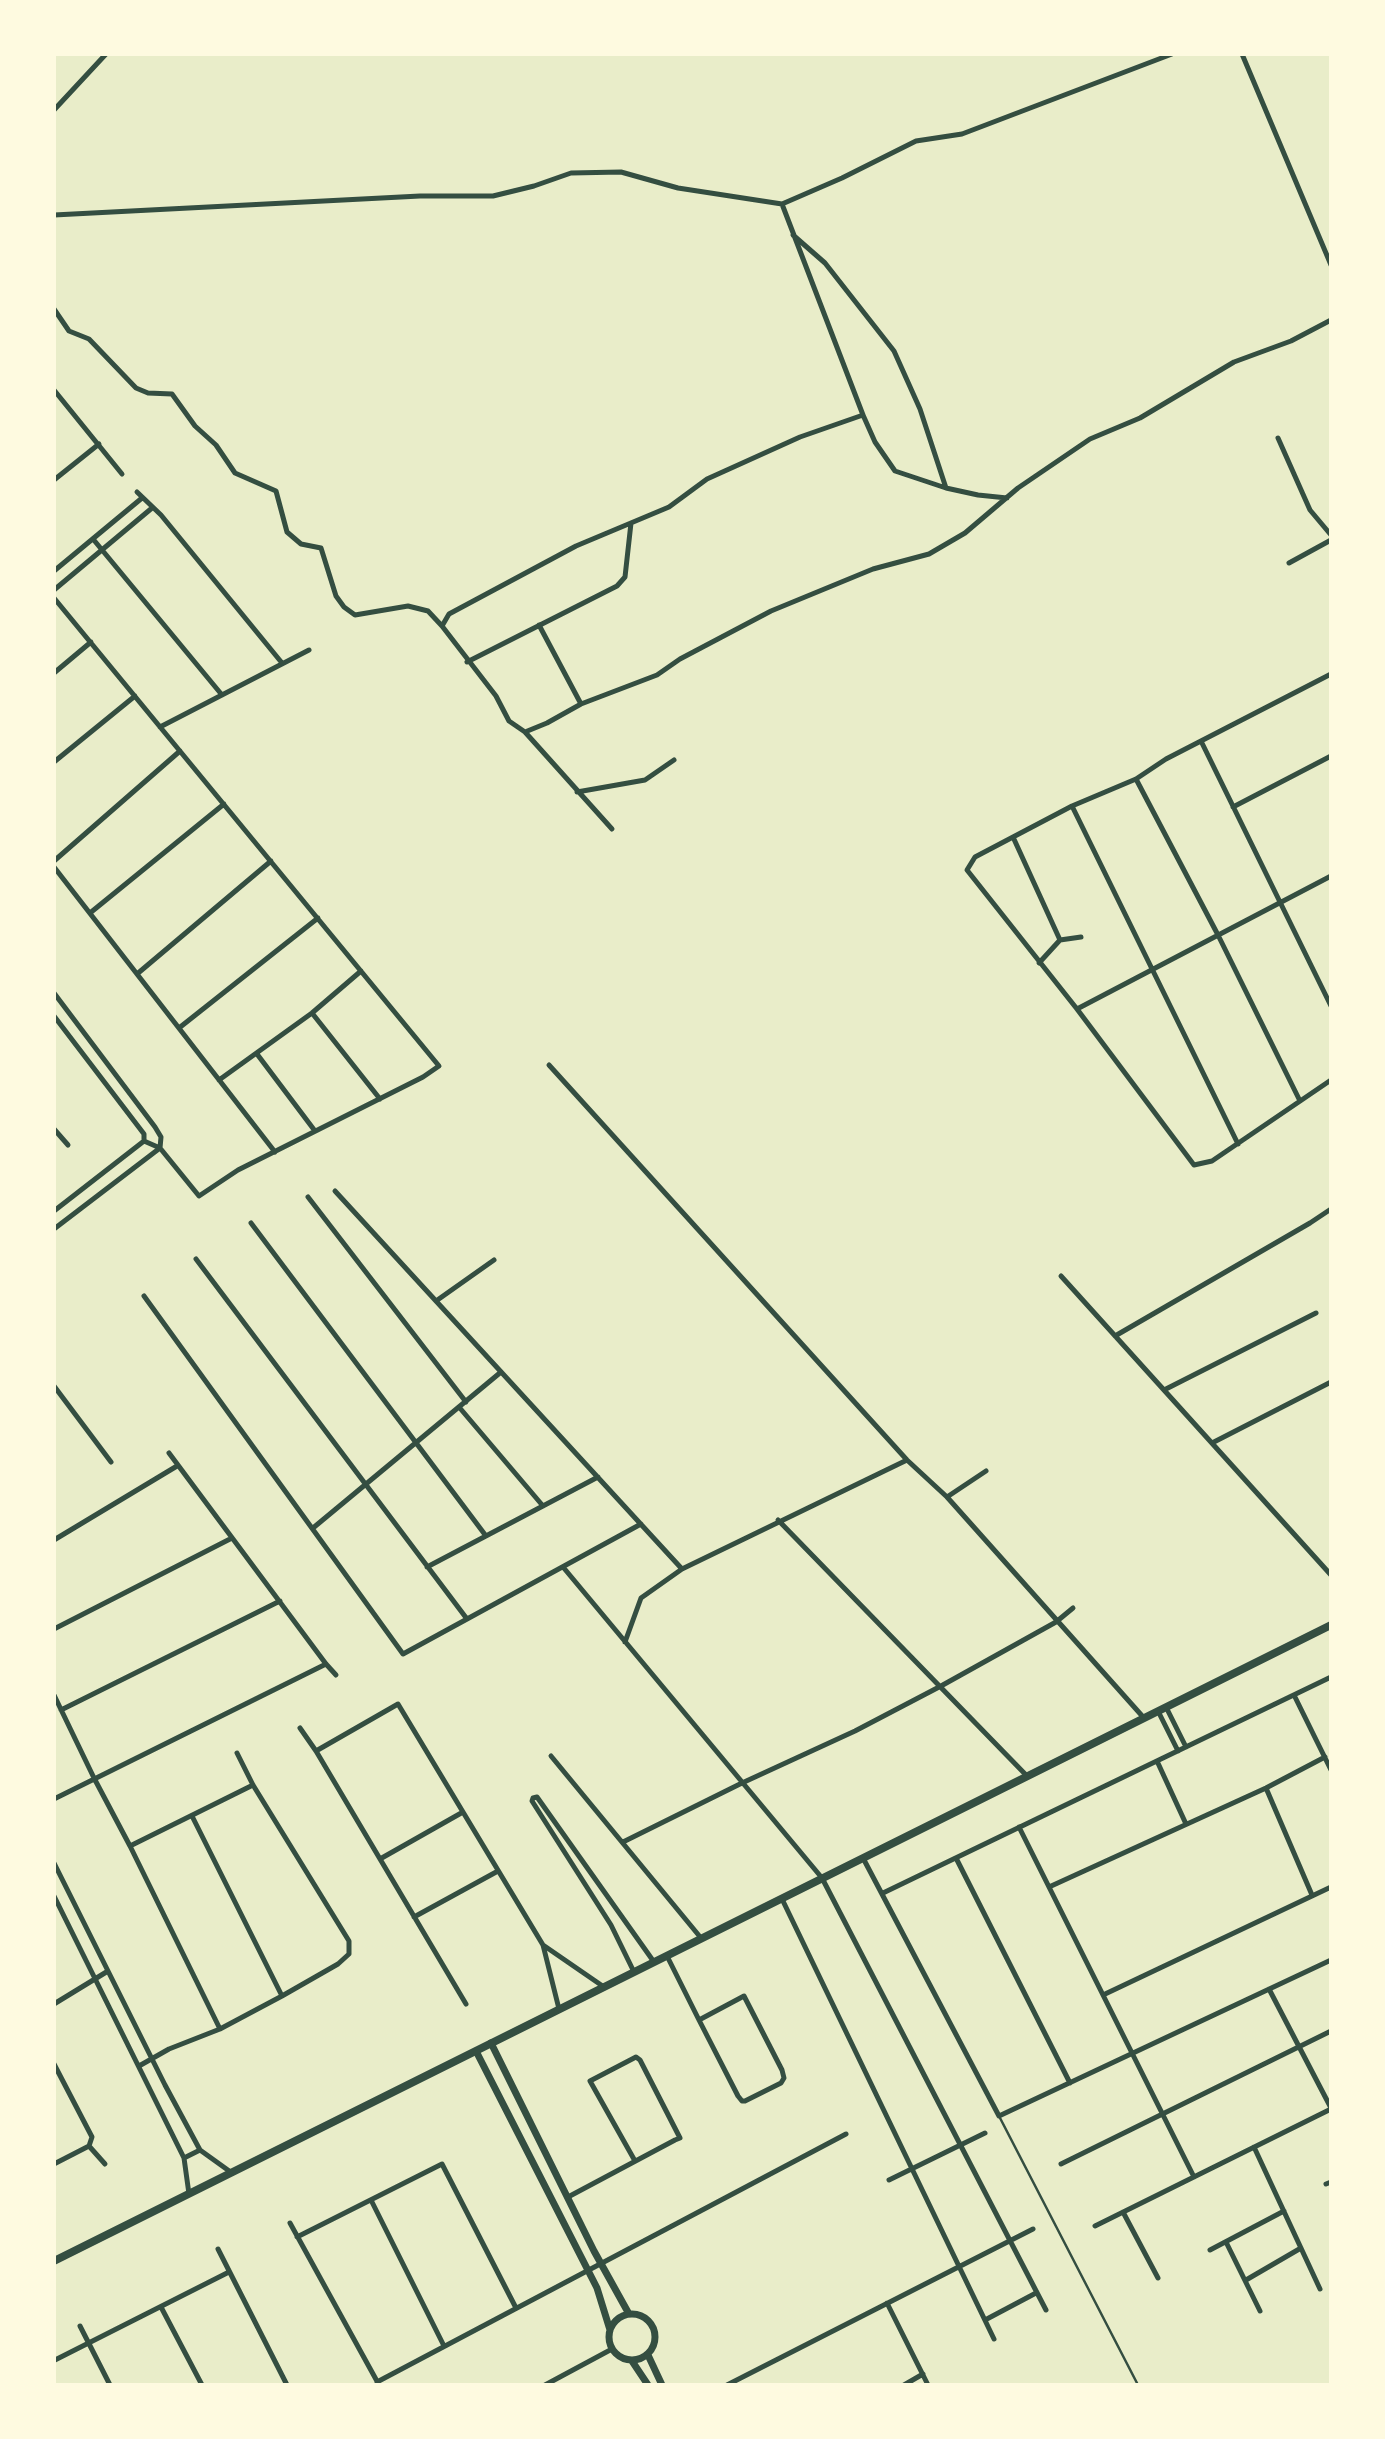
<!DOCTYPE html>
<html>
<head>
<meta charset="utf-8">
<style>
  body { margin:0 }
  #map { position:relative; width:1385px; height:2439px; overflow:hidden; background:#e9edc9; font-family:"Exo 2",sans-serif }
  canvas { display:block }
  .frame { position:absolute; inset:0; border:56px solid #fefae0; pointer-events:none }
</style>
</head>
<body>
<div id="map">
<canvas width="1385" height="2439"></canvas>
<div class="frame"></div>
</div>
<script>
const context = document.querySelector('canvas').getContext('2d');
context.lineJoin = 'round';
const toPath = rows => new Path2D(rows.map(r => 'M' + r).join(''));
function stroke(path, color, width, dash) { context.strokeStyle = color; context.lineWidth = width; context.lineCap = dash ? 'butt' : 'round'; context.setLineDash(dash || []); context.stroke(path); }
stroke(toPath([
  [999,2116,1138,2385]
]), '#344e41', 2.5);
stroke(toPath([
  [1242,54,1331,265],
  [54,110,106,54],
  [782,204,863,415],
  [54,215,420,196,493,196,534,186,571,173,621,172,678,188,782,204,842,178,916,141,962,134,1172,54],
  [793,235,825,263,894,351,920,409,946,488],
  [54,309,69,331,89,339,136,388,148,393,172,394,195,426,216,445,235,473,276,491,287,532,301,544,321,548,336,596,344,607,355,615,408,606,428,611,442,626,496,696,509,721,525,732,547,723,581,704,657,675,680,659,771,611,873,569,929,554,965,533,1018,488,1090,439,1140,418,1234,362,1291,341,1331,320],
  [54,390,122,474],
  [1278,438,1310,510,1331,535],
  [54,480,99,444],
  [137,492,161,515,282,663],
  [93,539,222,695],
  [1289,563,1331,540],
  [54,571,142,498],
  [54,590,152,508],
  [54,598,439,1066,423,1077,238,1170,199,1196,160,1148,144,1141],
  [539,625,581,704],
  [442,626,449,614,576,546,669,507,707,479,800,437,863,415,875,442,895,471,946,488,978,495,1007,498],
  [467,662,617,586,625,577,631,523],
  [54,673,91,642],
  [1331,674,1166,759,1136,779,1072,806,975,857,967,870,1077,1009,1194,1165,1212,1161,1331,1080],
  [160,727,309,650],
  [525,732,612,829],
  [1201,741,1331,1006],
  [54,762,135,696],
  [1136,779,1218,935,1300,1101],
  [577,792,645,780,674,760],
  [1072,806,1238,1144],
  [1233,807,1331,756],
  [1013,837,1060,940],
  [54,861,180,751],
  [54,867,275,1152],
  [90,913,224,804],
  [1060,940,1081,937],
  [1039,963,1060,940],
  [137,974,271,861],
  [54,993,155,1127,161,1137,160,1148],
  [1077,1009,1331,876],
  [312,1013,380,1099],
  [54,1016,144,1134,144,1141],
  [179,1028,318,918],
  [257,1054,315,1131],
  [549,1065,907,1460,947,1497,1144,1718],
  [219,1080,312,1013,361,971],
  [54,1129,68,1145],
  [335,1191,682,1569],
  [308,1197,466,1402],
  [54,1211,144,1141],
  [251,1223,486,1536],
  [54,1229,160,1148],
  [196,1259,467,1619],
  [1061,1276,1331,1575],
  [144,1296,403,1654,641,1524],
  [436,1301,494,1260],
  [1115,1336,1310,1223,1331,1209],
  [54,1386,111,1462],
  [1164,1390,1316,1313],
  [459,1407,543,1506],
  [1212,1443,1331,1382],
  [169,1453,326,1664,336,1675],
  [947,1497,986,1471],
  [778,1520,1027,1776],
  [313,1528,501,1372],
  [54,1540,177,1466],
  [427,1567,598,1477],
  [563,1567,822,1878,1046,2310],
  [54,1629,232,1538],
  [625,1642,641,1598,682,1569,907,1460],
  [54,1695,94,1778,130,1846,220,2029],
  [1294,1695,1331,1770],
  [1166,1707,1186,1747],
  [61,1710,280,1601],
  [1158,1711,1178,1751],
  [300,1728,316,1751,466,2004],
  [316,1751,398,1704,543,1945,559,2009],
  [551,1756,701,1938],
  [1157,1761,1186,1824],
  [1266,1788,1312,1895],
  [54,1799,326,1664],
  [192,1816,282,1996],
  [1019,1827,1194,2177],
  [623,1842,742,1783,855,1731,941,1686,1056,1622,1073,1608],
  [130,1846,253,1785],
  [863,1858,999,2116,1331,1960],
  [956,1858,1070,2083],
  [380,1859,463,1812],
  [54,1863,165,2085,200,2150,232,2173],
  [1049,1887,1266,1788,1325,1757],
  [883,1893,1331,1677],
  [54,1896,184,2158,189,2194],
  [782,1899,994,2339],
  [414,1917,498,1871],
  [543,1945,604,1987],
  [667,1956,699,2020,738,2096,742,2101,745,2101,781,2083,784,2078,782,2070,744,1996,699,2020],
  [634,1972,611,1925,532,1801,533,1798,537,1797,654,1962],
  [1269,1989,1331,2108],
  [1103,1995,1331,1887],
  [54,2004,108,1971],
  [54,2064,92,2137,89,2146],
  [139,2066,169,2049,220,2029,282,1996,338,1964,349,1954,349,1941,253,1785,237,1753],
  [89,2146,105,2164],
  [1254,2147,1320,2289],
  [184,2158,200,2150],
  [54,2164,89,2146],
  [1061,2164,1331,2031],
  [889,2180,985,2133],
  [1326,2184,1331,2182],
  [568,2197,675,2140,680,2138,640,2060,636,2057,590,2081,635,2161],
  [371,2200,444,2346],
  [1123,2212,1158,2278],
  [290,2223,378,2383],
  [1095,2226,1331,2109],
  [297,2237,442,2164,516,2308],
  [1226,2242,1260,2311],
  [218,2249,287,2385],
  [1210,2250,1284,2211],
  [1246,2280,1301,2248],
  [887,2303,928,2385],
  [161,2307,202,2385],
  [985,2320,1036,2293],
  [80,2326,110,2385],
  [55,2360,229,2272],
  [377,2382,846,2134],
  [545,2385,612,2349],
  [727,2385,1033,2229],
  [904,2385,923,2374]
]), '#344e41', 5);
stroke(toPath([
  [491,2043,594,2251,629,2314],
  [476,2051,597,2288,610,2330],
  '609 2337a23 23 0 1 1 46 0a23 23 0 1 1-46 0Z',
  [648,2355,662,2385],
  [632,2361,648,2385]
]), '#344e41', 7);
stroke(toPath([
  [54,2261,1331,1625]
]), '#344e41', 8);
</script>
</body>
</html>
